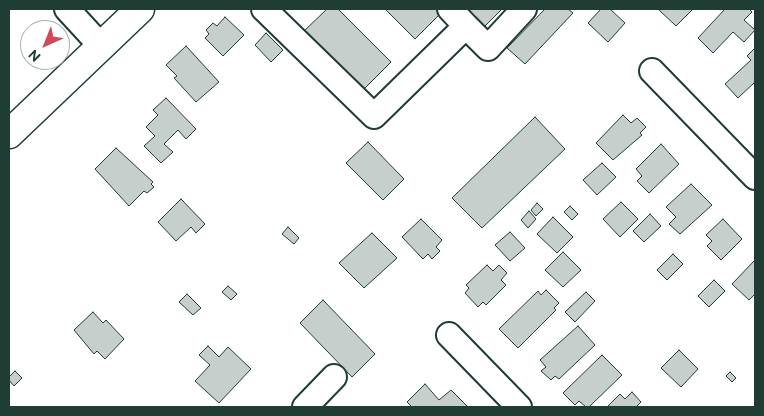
<!DOCTYPE html>
<html>
<head>
<meta charset="utf-8">
<style>
  body { margin:0 }
  #map { position:relative; width:764px; height:416px; overflow:hidden; background:#fff; font-family:"Balsamiq Sans",sans-serif }
  canvas { display:block }
  .frame { position:absolute; inset:0; border:10px solid #1f3d34; pointer-events:none }
  .north { position:absolute; left:20px; top:20px; width:50px; height:50px; box-sizing:border-box; background:#fff; border:1px solid #a5b1ae; border-radius:50%; rotate:224deg; font-size:14px; font-weight:700; line-height:20px; text-align:center; color:#1f3d34 }
  .north::after { content:''; display:block; margin:auto; width:18px; height:22px; background:#d1495b; clip-path:polygon(50% 0,100% 100%,50% 72%,0 100%) }
</style>
</head>
<body>
<div id="map">
<canvas width="764" height="416"></canvas>
<div class="frame"></div>
<div class="north">N</div>
</div>
<script>
const context = document.querySelector('canvas').getContext('2d');
context.lineJoin = 'round';
function paint(path, color) { context.fillStyle = color; context.fill(path, 'evenodd'); }
const toPath = rows => new Path2D(rows.map(r => 'M' + r).join(''));
function stroke(path, color, width, dash) { context.strokeStyle = color; context.lineWidth = width; context.lineCap = dash ? 'butt' : 'round'; context.setLineDash(dash || []); context.stroke(path); }
const building = toPath([
  [327,9,338,9,391,62,362,91,303,32,327,9],
  [385,9,441,9,443,11,415,39,385,9],
  [470,9,502,9,485,26,468,10,470,9],
  [545,9,568,9,573,13,525,64,507,48,545,9],
  [601,9,610,9,625,23,608,42,588,23,601,9],
  [658,9,693,9,676,26,658,9],
  [725,9,749,9,752,12,744,20,755,30,744,42,733,32,713,53,698,38,725,9],
  [225,17,244,35,223,56,205,38,209,34,206,30,213,23,217,26,225,17],
  [266,33,283,50,271,62,255,45,266,33],
  [186,46,219,82,196,102,174,78,177,76,166,65,186,46],
  [755,48,755,82,738,98,725,84,751,60,747,56,755,48],
  [166,98,196,129,186,139,178,130,164,144,173,152,161,163,144,146,155,136,146,127,158,115,153,110,166,98],
  [623,115,631,123,637,118,646,127,640,133,642,135,613,160,596,143,623,115],
  [535,117,565,149,482,228,452,198,535,117],
  [368,142,404,179,383,200,346,163,368,142],
  [661,144,679,164,649,193,637,181,642,176,636,169,661,144],
  [116,148,153,182,151,184,154,187,147,193,144,191,129,206,95,169,116,148],
  [602,163,616,177,597,195,583,180,602,163],
  [691,184,712,205,680,234,669,224,676,217,666,207,691,184],
  [181,199,205,224,196,233,191,227,176,241,158,222,181,199],
  [621,202,638,219,620,237,603,219,621,202],
  [537,203,543,209,536,216,531,210,537,203],
  [570,206,578,214,572,220,564,212,570,206],
  [529,211,536,219,528,228,521,220,529,211],
  [650,214,661,226,644,242,633,231,650,214],
  [553,217,573,237,557,253,537,234,553,217],
  [421,219,442,240,436,247,440,251,432,259,428,254,423,259,402,237,421,219],
  [723,219,742,239,721,260,707,246,712,241,706,235,723,219],
  [288,227,299,238,294,244,282,234,288,227],
  [510,232,525,248,510,261,495,245,510,232],
  [372,233,397,258,364,288,339,263,372,233],
  [563,252,581,270,563,287,545,270,563,252],
  [673,254,683,264,667,280,657,270,673,254],
  [755,260,755,294,749,300,732,284,755,260],
  [487,265,493,271,499,265,507,273,501,280,506,285,486,305,483,302,478,307,465,293,469,288,466,285,487,265],
  [714,280,725,291,709,307,698,296,714,280],
  [228,286,237,294,231,300,222,292,228,286],
  [546,290,559,303,554,308,556,310,518,348,499,329,538,291,541,295,546,290],
  [586,292,595,301,575,322,565,312,586,292],
  [187,294,201,308,193,315,179,302,187,294],
  [323,300,375,354,352,377,300,323,323,300],
  [93,312,103,323,106,320,124,339,105,359,97,351,94,354,74,330,93,312],
  [578,326,595,345,559,379,555,376,551,380,541,371,546,367,540,360,578,326],
  [208,346,219,357,228,347,251,369,219,403,195,381,210,365,199,355,208,346],
  [679,350,698,369,681,387,661,368,679,350],
  [602,355,622,375,589,407,586,407,579,401,575,405,563,393,602,355],
  [15,371,22,378,14,386,9,380,9,377,15,371],
  [730,372,736,378,732,382,726,376,730,372],
  [425,384,439,400,451,390,468,407,412,407,407,402,425,384],
  [632,392,641,402,636,407,607,407,620,394,625,399,632,392]
]);
paint(building, '#c7cfcc');
stroke(building, '#1f3d34', 1);
const minor = toPath([
  [67,9,101,46],
  [264,9,374,116,466,26,450,9],
  [466,26,488,48,524,9],
  [652,71,755,177],
  [449,335,519,407],
  [305,407,334,377]
]);
const major = toPath([
  [9,134,140,9]
]);
stroke(minor, '#1f3d34', 28);
stroke(major, '#1f3d34', 31);
stroke(minor, '#fff', 24);
stroke(major, '#fff', 28);
</script>
</body>
</html>
